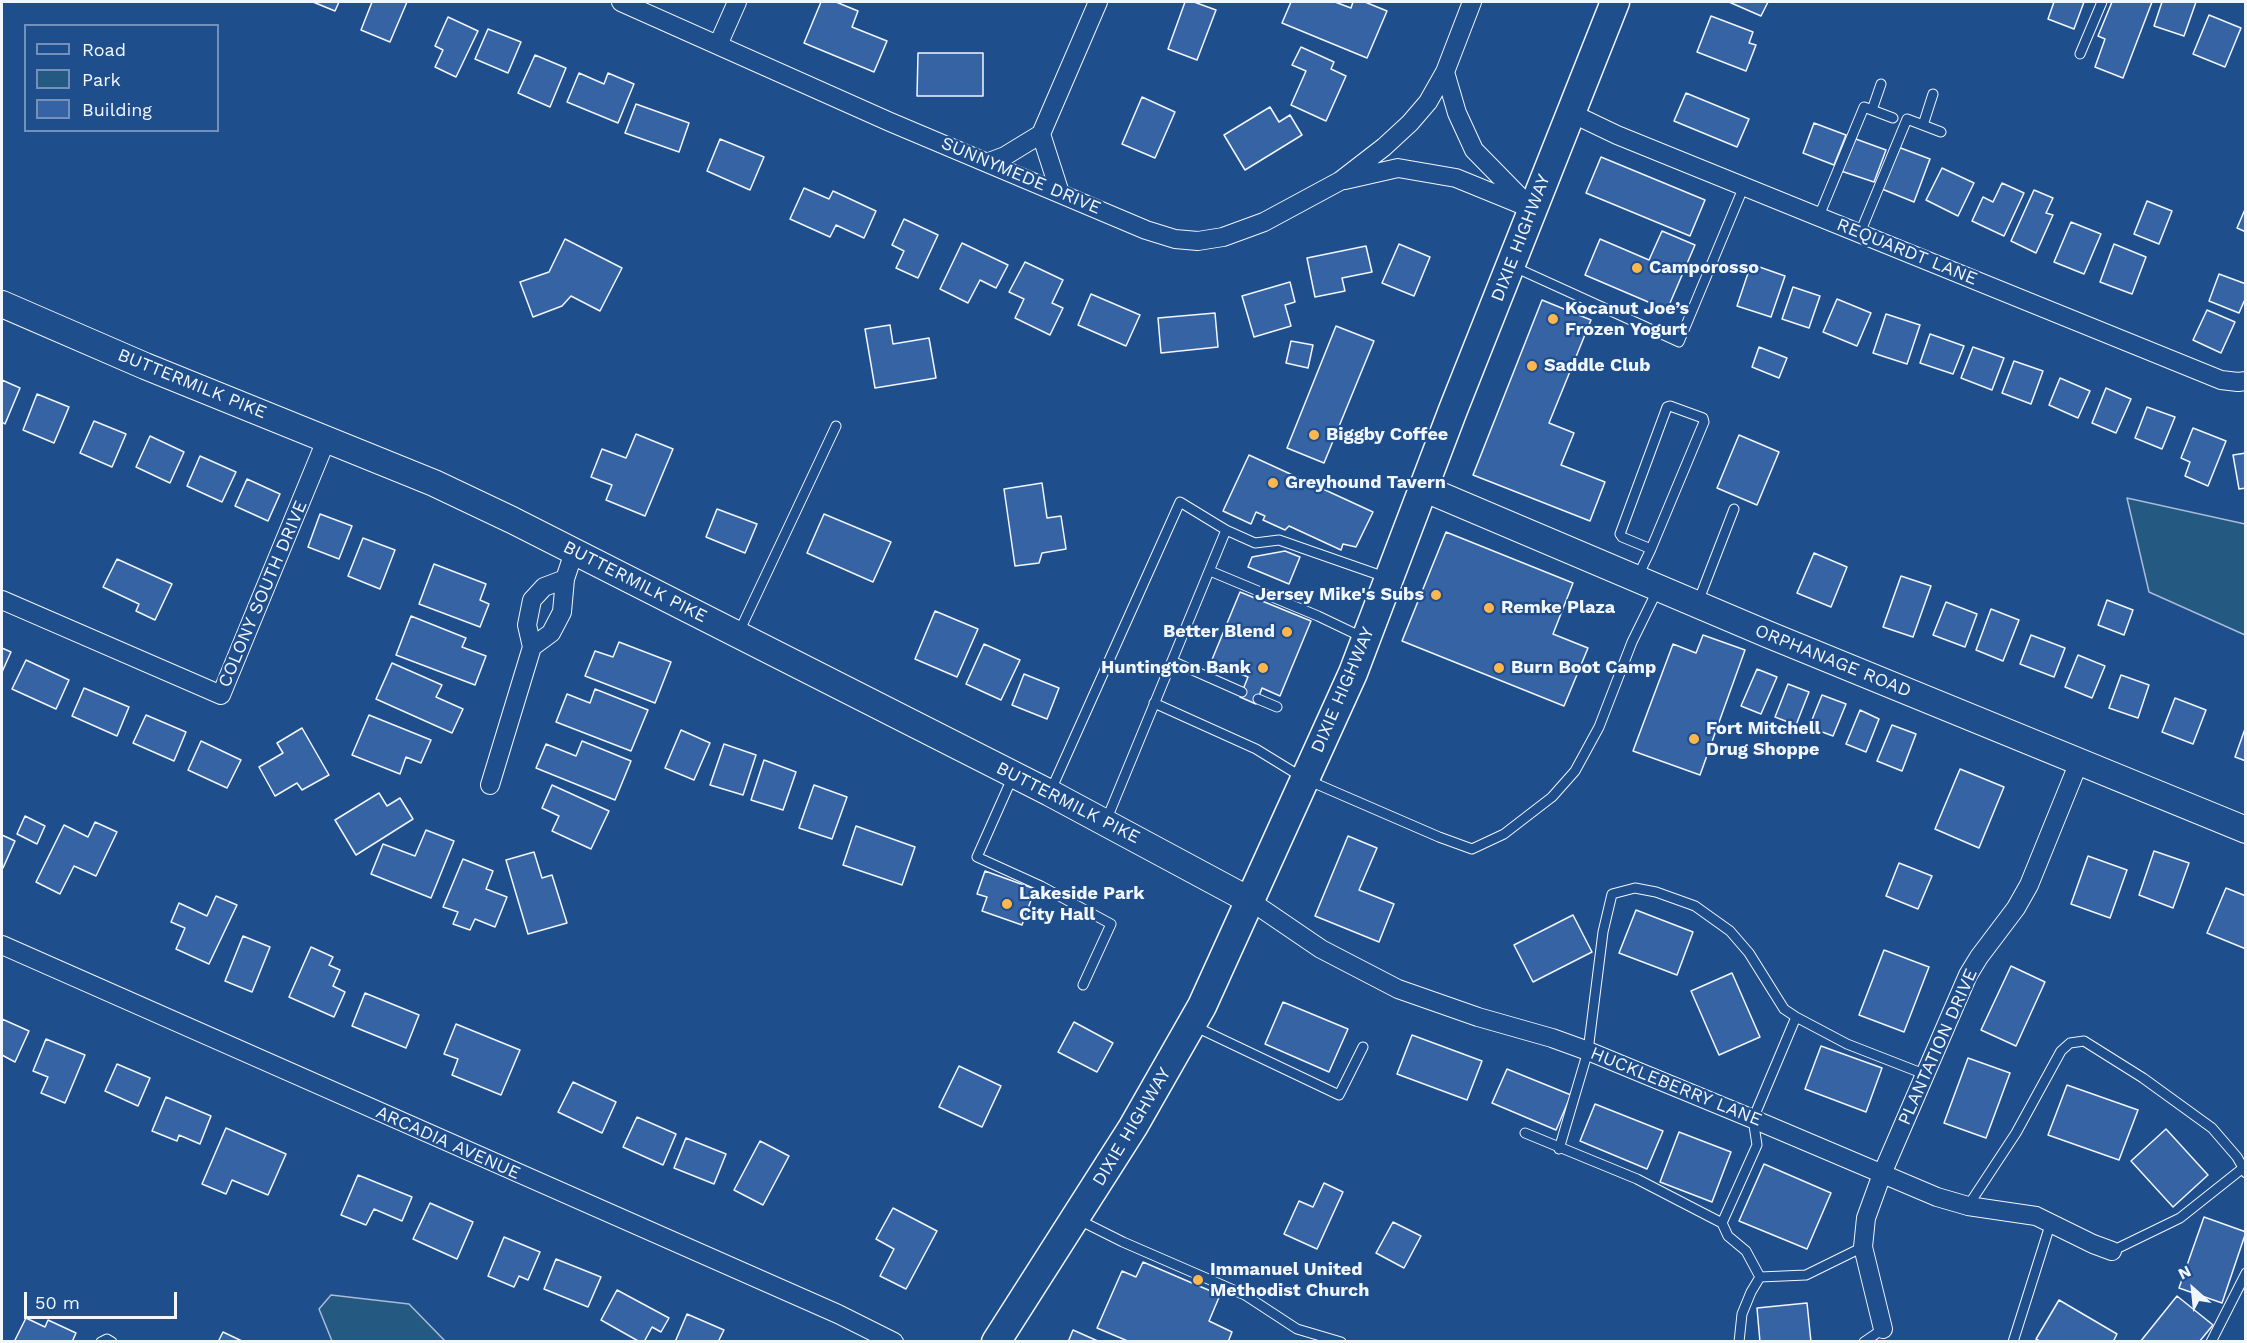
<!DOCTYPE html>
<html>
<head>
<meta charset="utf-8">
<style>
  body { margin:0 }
  #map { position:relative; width:2247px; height:1343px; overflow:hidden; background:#1f4e8c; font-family:"Work Sans",sans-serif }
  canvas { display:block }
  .frame { position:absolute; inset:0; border:3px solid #f2f6ff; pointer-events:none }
  .legend { position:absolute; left:24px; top:24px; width:195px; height:108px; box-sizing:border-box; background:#1f4e8c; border:2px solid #7391ba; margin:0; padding:8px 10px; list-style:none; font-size:18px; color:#f2f6ff }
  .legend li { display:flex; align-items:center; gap:12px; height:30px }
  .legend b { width:30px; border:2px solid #7391ba }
  .north { position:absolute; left:2163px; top:1259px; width:60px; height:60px; -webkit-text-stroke:4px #1f4e8c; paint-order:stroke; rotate:333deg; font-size:16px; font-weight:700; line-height:24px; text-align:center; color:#f2f6ff }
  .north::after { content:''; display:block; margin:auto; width:21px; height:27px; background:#f2f6ff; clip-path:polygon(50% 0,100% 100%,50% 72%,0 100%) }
  .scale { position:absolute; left:24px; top:1292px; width:153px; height:27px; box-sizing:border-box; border:3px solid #f2f6ff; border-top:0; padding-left:8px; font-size:18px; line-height:21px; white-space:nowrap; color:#f2f6ff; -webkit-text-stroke:4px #1f4e8c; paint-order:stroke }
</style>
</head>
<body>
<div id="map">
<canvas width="2247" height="1343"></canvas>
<div class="frame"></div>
<ul class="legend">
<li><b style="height:8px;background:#1f4e8c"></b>Road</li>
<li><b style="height:16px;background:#245a82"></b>Park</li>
<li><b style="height:16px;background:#3563a3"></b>Building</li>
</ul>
<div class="north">N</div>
<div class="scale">50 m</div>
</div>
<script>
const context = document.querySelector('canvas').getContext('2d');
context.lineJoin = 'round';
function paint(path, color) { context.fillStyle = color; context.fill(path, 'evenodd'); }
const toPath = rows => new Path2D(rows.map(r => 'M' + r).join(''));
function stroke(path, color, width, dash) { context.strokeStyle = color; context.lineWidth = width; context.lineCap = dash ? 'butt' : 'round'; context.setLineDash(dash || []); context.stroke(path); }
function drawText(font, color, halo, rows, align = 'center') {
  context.font = font + ' "Work Sans",sans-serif'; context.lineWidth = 4.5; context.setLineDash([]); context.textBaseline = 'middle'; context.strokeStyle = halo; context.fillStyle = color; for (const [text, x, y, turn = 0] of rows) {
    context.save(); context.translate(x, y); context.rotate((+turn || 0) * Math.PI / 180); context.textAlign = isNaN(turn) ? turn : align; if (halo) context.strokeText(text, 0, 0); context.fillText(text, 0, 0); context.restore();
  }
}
const green = toPath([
  [2127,498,2245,524,2245,635,2149,592,2127,498],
  [331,1295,409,1304,445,1341,332,1341,319,1309,331,1295]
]);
paint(green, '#245a82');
stroke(green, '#a8bbd7', 1.5);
const building = toPath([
  [313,2,339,2,335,11,313,2],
  [372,2,407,2,390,42,361,30,372,2],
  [821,2,836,2,858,11,852,27,887,41,874,72,804,43,821,2],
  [1185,2,1194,2,1216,10,1197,60,1168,49,1185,2],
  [1291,2,1335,2,1351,8,1353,2,1365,2,1387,11,1367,58,1282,23,1291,2],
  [1729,2,1768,2,1761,16,1729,2],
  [2054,2,2084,2,2074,29,2048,19,2054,2],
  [2112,2,2152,2,2123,78,2095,67,2105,39,2098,36,2112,2],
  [2162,2,2196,2,2184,36,2154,26,2162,2],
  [2209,15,2241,28,2225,67,2193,54,2209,15],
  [1711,16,1753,32,1749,43,1756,45,1746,71,1697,52,1711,16],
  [448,17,478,31,456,77,435,67,443,50,435,46,448,17],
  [488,29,521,42,508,73,475,59,488,29],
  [1301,47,1334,62,1331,69,1346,76,1326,121,1291,105,1306,71,1292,65,1301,47],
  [918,53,983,53,983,96,917,96,918,53],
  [535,55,566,68,550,107,518,93,535,55],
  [579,73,604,84,608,73,634,84,618,123,567,102,579,73],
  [1686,93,1749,119,1737,147,1674,121,1686,93],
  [1142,97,1175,112,1155,158,1122,144,1142,97],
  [636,104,689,123,679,152,625,133,636,104],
  [1270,107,1279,122,1290,115,1302,135,1245,170,1224,135,1270,107],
  [1814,123,1846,135,1834,165,1803,153,1814,123],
  [1853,138,1886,150,1874,182,1841,171,1853,138],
  [720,139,764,157,750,190,707,171,720,139],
  [1898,147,1930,159,1914,202,1882,189,1898,147],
  [1601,157,1705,200,1690,236,1586,193,1601,157],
  [1942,168,1974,183,1958,216,1926,200,1942,168],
  [2002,183,2024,193,2004,236,1972,221,1983,197,1993,202,2002,183],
  [804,188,829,199,833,191,876,211,864,238,836,225,830,237,790,219,804,188],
  [2034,190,2053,198,2046,213,2053,215,2036,253,2011,241,2034,190],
  [2147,201,2172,211,2159,244,2134,234,2147,201],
  [2246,207,2246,232,2237,228,2246,207],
  [904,219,938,235,918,278,896,268,904,251,892,245,904,219],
  [2071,222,2101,234,2084,274,2054,262,2071,222],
  [1662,231,1695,245,1667,310,1585,275,1600,239,1649,260,1662,231],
  [565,239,622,268,600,311,571,296,562,306,533,317,520,282,549,272,565,239],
  [962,243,1008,265,996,288,980,280,968,303,940,289,962,243],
  [1399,244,1430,257,1414,296,1382,283,1399,244],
  [2114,244,2146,257,2132,294,2100,282,2114,244],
  [1366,246,1372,272,1342,278,1345,291,1315,297,1307,258,1366,246],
  [1025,262,1063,280,1052,303,1063,308,1050,335,1015,318,1024,299,1009,292,1025,262],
  [1751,264,1785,276,1771,317,1737,306,1751,264],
  [2219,274,2246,284,2246,297,2239,313,2209,301,2219,274],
  [1290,282,1295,302,1285,305,1291,326,1254,337,1242,296,1290,282],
  [1793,287,1820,296,1809,328,1782,319,1793,287],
  [1091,294,1140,315,1126,346,1078,325,1091,294],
  [1837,299,1871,313,1857,346,1823,332,1837,299],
  [1542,300,1591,320,1549,423,1574,433,1561,465,1605,482,1590,521,1473,475,1542,300],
  [2207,310,2235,322,2221,353,2193,340,2207,310],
  [1215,313,1218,347,1161,353,1158,318,1215,313],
  [1886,314,1920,325,1907,364,1873,353,1886,314],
  [890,325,893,344,929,338,936,378,875,388,865,329,890,325],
  [1336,326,1374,341,1324,463,1287,448,1336,326],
  [1930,334,1964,346,1953,374,1920,363,1930,334],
  [1291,341,1313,345,1308,368,1286,363,1291,341],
  [1759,347,1787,358,1779,378,1752,367,1759,347],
  [1973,347,2004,358,1992,390,1961,378,1973,347],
  [2014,361,2043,371,2031,404,2002,393,2014,361],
  [2060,378,2090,391,2078,418,2049,405,2060,378],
  [2,380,20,388,5,424,2,422,2,380],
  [2106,388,2131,399,2116,433,2092,423,2106,388],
  [37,394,69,407,54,443,23,430,37,394],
  [2147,407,2175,417,2162,449,2135,438,2147,407],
  [94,421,126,434,112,467,80,453,94,421],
  [2193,428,2226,441,2208,486,2185,476,2190,462,2181,458,2193,428],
  [636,434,673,449,645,516,606,500,612,485,591,477,602,449,626,458,636,434],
  [1739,435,1779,452,1757,505,1717,488,1739,435],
  [150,436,184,452,170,483,136,467,150,436],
  [2246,453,2246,488,2239,489,2233,455,2246,453],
  [1249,455,1373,512,1356,547,1343,544,1341,550,1289,526,1285,530,1263,520,1265,516,1256,512,1251,524,1223,511,1249,455],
  [200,456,236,472,222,502,187,486,200,456],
  [247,479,280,494,268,521,235,506,247,479],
  [1042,483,1047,518,1061,516,1066,549,1042,553,1039,563,1015,566,1004,489,1042,483],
  [717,509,757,524,745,553,706,537,717,509],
  [320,514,352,526,339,559,308,547,320,514],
  [824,514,891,542,873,582,807,553,824,514],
  [1446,532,1573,583,1553,634,1588,648,1564,706,1402,641,1446,532],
  [363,538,395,550,380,589,348,576,363,538],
  [1285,551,1300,557,1289,584,1248,567,1252,557,1285,551],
  [1814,553,1847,567,1831,607,1797,593,1814,553],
  [117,559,172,584,155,620,136,611,139,604,103,587,117,559],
  [434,564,486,584,480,600,489,604,480,627,419,604,434,564],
  [1901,576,1931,586,1913,637,1883,627,1901,576],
  [1240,592,1311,621,1280,696,1262,688,1256,704,1240,697,1248,677,1211,662,1240,592],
  [2107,600,2133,610,2124,635,2098,625,2107,600],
  [1946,602,1977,614,1965,647,1933,635,1946,602],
  [1991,609,2019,620,2003,661,1976,650,1991,609],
  [935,611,978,629,957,677,915,659,935,611],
  [411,616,466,638,462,647,486,656,475,685,396,655,411,616],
  [1703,635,1745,650,1700,775,1633,751,1673,644,1696,653,1703,635],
  [2031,635,2065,648,2054,677,2020,664,2031,635],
  [619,642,671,662,655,703,585,676,595,651,613,657,619,642],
  [984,644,1020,660,1001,700,966,684,984,644],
  [2,648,11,652,2,672,2,648],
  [2078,655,2105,666,2092,698,2065,687,2078,655],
  [26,660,69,680,56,709,12,689,26,660],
  [392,663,442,685,436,697,463,709,452,733,376,699,392,663],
  [1757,669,1777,677,1761,714,1741,706,1757,669],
  [1024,674,1059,688,1047,719,1012,705,1024,674],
  [2121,675,2149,685,2138,718,2109,708,2121,675],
  [1788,684,1809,692,1796,725,1775,717,1788,684],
  [84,688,129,707,117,736,72,716,84,688],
  [595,689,648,710,631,751,556,722,567,694,590,703,595,689],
  [1822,695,1846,704,1833,736,1809,727,1822,695],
  [2175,698,2206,710,2193,744,2162,732,2175,698],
  [1860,710,1879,719,1866,752,1846,744,1860,710],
  [146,715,186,732,174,761,133,743,146,715],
  [369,715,431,740,421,763,406,757,400,774,352,755,369,715],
  [1892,725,1916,734,1902,771,1877,761,1892,725],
  [2246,726,2246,761,2235,757,2246,726],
  [302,728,329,775,302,790,297,783,275,796,259,767,283,753,277,743,302,728],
  [681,730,710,743,694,780,665,768,681,730],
  [201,741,241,760,227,788,188,770,201,741],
  [582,741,631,761,615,800,536,768,546,744,576,756,582,741],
  [724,744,756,755,743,795,710,785,724,744],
  [764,760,796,772,783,810,751,800,764,760],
  [1960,769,2004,787,1979,848,1935,829,1960,769],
  [552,785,609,811,591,849,552,831,559,816,542,808,552,785],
  [814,785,847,797,832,839,799,828,814,785],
  [379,793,387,806,400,798,413,819,356,855,335,820,379,793],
  [25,816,45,826,37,844,17,834,25,816],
  [95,822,117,832,96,876,74,866,60,894,36,882,64,825,88,837,95,822],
  [856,826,915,847,902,885,843,865,856,826],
  [426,830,454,841,431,898,371,874,383,844,415,856,426,830],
  [2,835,15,841,3,868,2,867,2,835],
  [1348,836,1377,848,1359,890,1394,904,1379,942,1315,916,1348,836],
  [2154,851,2189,863,2173,908,2139,895,2154,851],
  [534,852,542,878,552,875,567,923,528,934,506,860,534,852],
  [2088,856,2127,870,2110,918,2071,904,2088,856],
  [463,859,493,871,486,889,507,897,495,927,475,919,470,930,453,924,458,912,443,907,463,859],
  [1899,863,1932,876,1918,909,1886,896,1899,863],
  [985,871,1035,889,1022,925,982,911,987,897,977,894,985,871],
  [2226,888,2246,896,2246,949,2207,933,2226,888],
  [216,896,237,905,209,964,176,949,185,928,171,922,179,903,207,916,216,896],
  [1636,910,1693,932,1677,975,1619,953,1636,910],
  [1573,915,1592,952,1533,982,1514,945,1573,915],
  [243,936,270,947,252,992,225,981,243,936],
  [311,947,333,957,329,965,340,970,333,986,345,992,334,1017,289,997,311,947],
  [1884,950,1929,967,1904,1032,1859,1015,1884,950],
  [2011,966,2045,982,2016,1046,1981,1030,2011,966],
  [1732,973,1760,1037,1719,1055,1691,991,1732,973],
  [365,993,419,1015,406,1048,352,1026,365,993],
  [1283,1002,1348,1029,1329,1072,1265,1044,1283,1002],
  [2,1019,29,1031,15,1062,2,1055,2,1019],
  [1074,1022,1113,1043,1097,1072,1058,1052,1074,1022],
  [456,1024,520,1050,501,1095,452,1075,458,1059,444,1054,456,1024],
  [1412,1035,1482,1061,1467,1100,1397,1074,1412,1035],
  [46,1039,85,1055,65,1103,41,1093,48,1077,33,1071,46,1039],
  [1821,1046,1882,1068,1866,1112,1805,1089,1821,1046],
  [1968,1058,2010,1073,1986,1138,1944,1123,1968,1058],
  [117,1064,150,1078,138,1106,105,1091,117,1064],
  [959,1066,1001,1086,982,1127,939,1107,959,1066],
  [1507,1069,1571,1095,1556,1130,1492,1103,1507,1069],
  [573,1082,616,1102,602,1133,558,1112,573,1082],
  [2067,1085,2138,1110,2119,1160,2048,1135,2067,1085],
  [166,1097,211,1116,200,1144,179,1135,177,1141,152,1131,166,1097],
  [1595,1104,1663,1131,1647,1169,1580,1141,1595,1104],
  [637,1117,676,1134,663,1165,623,1147,637,1117],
  [226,1128,286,1154,268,1195,232,1180,226,1194,202,1184,226,1128],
  [2166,1129,2208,1175,2173,1207,2131,1161,2166,1129],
  [1679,1132,1731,1152,1712,1202,1660,1182,1679,1132],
  [686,1138,726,1154,714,1184,674,1168,686,1138],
  [760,1141,789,1156,763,1205,734,1190,760,1141],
  [1764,1164,1831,1193,1807,1249,1739,1221,1764,1164],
  [358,1175,412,1197,402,1221,374,1209,366,1225,341,1215,358,1175],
  [1324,1183,1343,1192,1317,1249,1284,1234,1299,1201,1313,1207,1324,1183],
  [430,1203,473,1222,457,1259,413,1239,430,1203],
  [893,1208,937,1231,906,1289,880,1276,894,1249,876,1239,893,1208],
  [2204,1217,2246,1232,2222,1303,2179,1288,2204,1217],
  [1393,1222,1421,1236,1404,1268,1376,1253,1393,1222],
  [504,1237,540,1252,528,1280,519,1276,514,1287,488,1276,504,1237],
  [556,1259,601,1277,588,1307,544,1289,556,1259],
  [1143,1262,1220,1295,1209,1321,1232,1332,1228,1342,1130,1342,1097,1328,1122,1271,1136,1277,1143,1262],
  [617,1290,669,1318,661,1332,652,1327,644,1342,640,1342,601,1320,617,1290],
  [2177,1296,2213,1325,2199,1342,2140,1342,2177,1296],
  [2059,1300,2117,1334,2113,1342,2041,1342,2036,1339,2059,1300],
  [1807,1303,1811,1342,1760,1342,1757,1308,1807,1303],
  [687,1314,724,1330,718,1342,675,1342,687,1314],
  [26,1318,45,1327,48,1320,76,1333,72,1342,14,1342,26,1318],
  [1073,1330,1100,1342,1068,1342,1073,1330],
  [223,1332,244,1342,218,1342,223,1332]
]);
paint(building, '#3563a3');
stroke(building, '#f2f6ff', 1.5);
const service = toPath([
  [2080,54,2102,2],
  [1872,110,1881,84],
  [1923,125,1933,94],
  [1819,216,1864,107,1893,118],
  [1860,233,1907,119,1941,132],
  [1512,266,1679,342,1744,186],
  [1210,571,1318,616,1364,638],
  [1637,578,1651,549,1704,422,1703,418,1670,406,1667,407,1620,534,1622,537,1651,549],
  [1698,602,1734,509],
  [739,632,836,426],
  [1172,661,1242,692],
  [1258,699,1277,707],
  [1154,703,1256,749,1305,779,1439,837,1472,849,1504,834,1552,797,1575,771,1599,727,1632,642,1658,589],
  [1013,776,977,857,1041,886,1111,924,1083,985],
  [1051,790,1180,502,1226,530,1255,543,1279,540,1385,577],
  [1106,821,1226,530],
  [1796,1017,1753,1119,1757,1145,1722,1223,1728,1236,1746,1251,1760,1277,1806,1275,1863,1247],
  [1194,1026,1339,1095,1363,1047],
  [1525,1133,1637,1179,1722,1223],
  [1559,1149,1588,1051,1603,932,1612,894,1635,888,1656,892,1695,906,1730,931,1749,953,1784,1009,1796,1017,1847,1044,1924,1074],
  [1968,1206,2016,1133,2061,1051,2070,1043,2084,1041,2143,1078,2212,1128,2237,1157,2246,1173],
  [1077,1219,1123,1242,1245,1295,1297,1329,1341,1342],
  [2112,1251,2180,1218,2243,1168],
  [101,1342,107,1339,112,1342],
  [1739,1342,1742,1314,1751,1292,1760,1277],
  [1864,1342,1883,1329],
  [2013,1342,2051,1222],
  [2211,1342,2246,1273]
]);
const minor = toPath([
  [621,2,890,122,1146,230,1175,239,1198,241,1223,237,1264,222,1340,181,1384,147,1410,123,1428,102,1445,72,1472,2],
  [718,45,737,2],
  [1445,72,1457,113,1474,150,1526,203],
  [1571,113,1617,135,2221,380,2238,382,2246,381],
  [1041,134,1060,193],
  [989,162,1005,156,1041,134,1098,2],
  [1345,180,1398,168,1456,178,1532,209],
  [2,600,221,695,327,438],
  [532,647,551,633,562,612,565,579,574,552],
  [490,785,532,647,527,625,532,600,544,587,565,579],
  [1249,900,1321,949,1398,989,1478,1017,1552,1038,1588,1051,1753,1119,1937,1197,1968,1206,2036,1216,2093,1244,2112,1251],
  [2,945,838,1314,894,1342],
  [1883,1329,1863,1247,1866,1218,1882,1174,1968,975,1979,957,2016,908,2029,885,2079,762]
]);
const secondary = toPath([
  [2,304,145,366,434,483,512,520,1050,793,1249,900],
  [1423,488,1767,634,2246,830]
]);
const primary = toPath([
  [996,1342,1133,1127,1202,1006,1353,673,1453,410,1615,2]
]);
stroke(service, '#f2f6ff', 11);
stroke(minor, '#f2f6ff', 20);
stroke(secondary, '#f2f6ff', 28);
stroke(primary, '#f2f6ff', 31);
stroke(service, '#1f4e8c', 9);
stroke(minor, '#1f4e8c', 18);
stroke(secondary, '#1f4e8c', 26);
stroke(primary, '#1f4e8c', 28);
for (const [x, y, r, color] of [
  [1637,268,6,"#ffb74d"],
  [1553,319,6,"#ffb74d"],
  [1532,366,6,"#ffb74d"],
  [1314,435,6,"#ffb74d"],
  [1273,483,6,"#ffb74d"],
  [1436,595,6,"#ffb74d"],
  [1489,608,6,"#ffb74d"],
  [1287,632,6,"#ffb74d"],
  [1263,668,6,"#ffb74d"],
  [1499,668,6,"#ffb74d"],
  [1694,739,6,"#ffb74d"],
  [1007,904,6,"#ffb74d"],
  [1198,1280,6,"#ffb74d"]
]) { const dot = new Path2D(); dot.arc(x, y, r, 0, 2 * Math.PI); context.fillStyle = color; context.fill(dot); stroke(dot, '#1f4e8c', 2); }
drawText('18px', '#f2f6ff', '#1f4e8c', [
  ["SUNNYMEDE DRIVE",1021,176,23],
  ["DIXIE HIGHWAY",1521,238,-69],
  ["REQUARDT LANE",1907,252,22],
  ["BUTTERMILK PIKE",192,384,22],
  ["BUTTERMILK PIKE",635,582,27],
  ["COLONY SOUTH DRIVE",263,594,-67],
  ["ORPHANAGE ROAD",1833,661,22],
  ["DIXIE HIGHWAY",1343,690,-67],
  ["BUTTERMILK PIKE",1068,803,27],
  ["PLANTATION DRIVE",1938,1047,-66],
  ["HUCKLEBERRY LANE",1676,1087,22],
  ["DIXIE HIGHWAY",1132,1127,-59],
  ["ARCADIA AVENUE",448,1143,24]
]);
drawText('bold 18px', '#f2f6ff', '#1f4e8c', [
  ["Camporosso",1649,268],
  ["Kocanut Joe’s",1565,309],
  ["Frozen Yogurt",1565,330],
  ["Saddle Club",1544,366],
  ["Biggby Coffee",1326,435],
  ["Greyhound Tavern",1285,483],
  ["Jersey Mike's Subs",1424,595,"right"],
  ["Remke Plaza",1501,608],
  ["Better Blend",1275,632,"right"],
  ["Huntington Bank",1251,668,"right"],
  ["Burn Boot Camp",1511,668],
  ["Fort Mitchell",1706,729],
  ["Drug Shoppe",1706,750],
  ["Lakeside Park",1019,894],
  ["City Hall",1019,915],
  ["Immanuel United",1210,1270],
  ["Methodist Church",1210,1291]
], 'left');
</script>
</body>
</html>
